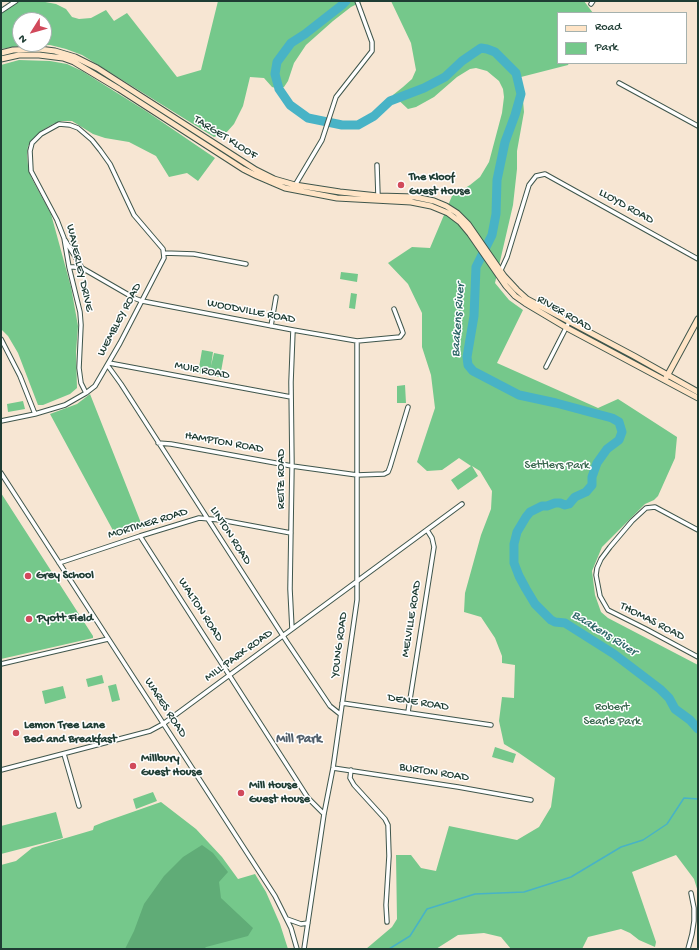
<!DOCTYPE html>
<html>
<head>
<meta charset="utf-8">
<style>
  body { margin:0 }
  #map { position:relative; width:699px; height:950px; overflow:hidden; background:#f7e6d3; font-family:"Gochi Hand",sans-serif }
  canvas { display:block }
  .frame { position:absolute; inset:0; border:2px solid #1f3d34; pointer-events:none }
  .legend { position:absolute; left:557px; top:12px; width:130px; height:52px; box-sizing:border-box; background:#fff; border:1px solid #a5b1ae; margin:0; padding:5px 7px; list-style:none; font-size:12px; color:#1f3d34 }
  .legend li { display:flex; align-items:center; gap:8px; height:20px }
  .legend b { width:20px; border:1px solid #a5b1ae }
  .north { position:absolute; left:12px; top:12px; width:40px; height:40px; box-sizing:border-box; background:#fff; border:1px solid #a5b1ae; border-radius:50%; rotate:233deg; font-size:11px; font-weight:700; line-height:16px; text-align:center; color:#1f3d34 }
  .north::after { content:''; display:block; margin:auto; width:14px; height:18px; background:#d1495b; clip-path:polygon(50% 0,100% 100%,50% 72%,0 100%) }
</style>
</head>
<body>
<div id="map">
<canvas width="699" height="950"></canvas>
<div class="frame"></div>
<ul class="legend">
<li><b style="height:5px;background:#ffe4c6"></b>Road</li>
<li><b style="height:11px;background:#75c88b"></b>Park</li>
</ul>
<div class="north">N</div>
</div>
<script>
const context = document.querySelector('canvas').getContext('2d');
context.lineJoin = 'round';
function paint(path, color) { context.fillStyle = color; context.fill(path, 'evenodd'); }
const toPath = rows => new Path2D(rows.map(r => 'M' + r).join(''));
function stroke(path, color, width, dash) { context.strokeStyle = color; context.lineWidth = width; context.lineCap = dash ? 'butt' : 'round'; context.setLineDash(dash || []); context.stroke(path); }
function drawText(font, color, halo, rows, align = 'center') {
  context.font = font + ' "Gochi Hand",sans-serif'; context.lineWidth = 3; context.setLineDash([]); context.textBaseline = 'middle'; context.strokeStyle = halo; context.fillStyle = color; for (const [text, x, y, turn = 0] of rows) {
    context.save(); context.translate(x, y); context.rotate((+turn || 0) * Math.PI / 180); context.textAlign = isNaN(turn) ? turn : align; if (halo) context.strokeText(text, 0, 0); context.fillText(text, 0, 0); context.restore();
  }
}
paint(toPath([
  [16,1,40,1,56,4,66,9,72,17,79,19,91,18,106,10,114,21,127,13,177,77,201,70,218,1,363,1,351,7,333,21,306,45,294,63,288,81,284,87,279,89,272,87,264,78,250,77,243,106,234,124,226,133,214,137,82,55,66,49,50,45,19,46,1,49,1,11],
  [20,20,44,20,44,44,20,44],
  [391,1,584,1,593,13,558,13,558,63,569,63,568,65,521,77,524,112,517,151,517,169,513,205,495,283,509,300,523,310,497,363,598,408,618,399,677,437,675,458,658,496,654,500,645,504,602,547,592,571,595,595,601,612,608,618,698,665,698,892,694,879,676,855,632,872,656,942,655,947,639,940,630,933,621,929,588,937,582,949,511,949,501,937,484,933,458,935,436,949,366,949,392,927,397,919,396,855,411,855,421,868,436,871,449,826,517,840,539,827,551,807,555,778,519,753,504,744,499,721,502,697,514,698,515,665,502,663,502,656,495,638,481,617,464,612,465,593,481,535,491,509,492,491,480,471,472,466,478,476,458,490,451,480,471,466,459,458,442,470,427,471,417,462,435,408,431,375,422,347,422,313,408,284,388,263,412,247,430,248,452,196,470,185,480,177,489,162,502,113,504,97,503,89,499,81,487,71,476,68,470,69,457,77,434,97,416,107,408,109,393,95,403,87,412,79,416,70,411,43],
  [19,60,50,61,67,64,82,71,146,111,215,158,198,181,187,173,169,177,156,156,129,142,105,138,93,134,72,121,62,121,53,124,41,131,34,138,28,146,27,155,28,166,31,177,51,214,71,287,78,326,76,352,77,388,70,394,43,405,38,405,18,353,8,336,1,329,1,65],
  [341,272,358,274,357,282,340,279],
  [351,293,357,294,355,309,349,308],
  [202,350,213,352,211,366,214,353,224,355,220,377,198,373],
  [405,385,406,403,397,403,397,386],
  [90,394,143,528,116,536,50,414,77,404],
  [23,401,25,409,8,412,7,404],
  [1,493,93,636,93,638,1,659],
  [102,675,104,683,88,687,86,679],
  [116,684,120,700,112,702,108,686],
  [63,686,66,698,45,704,42,691],
  [495,747,516,754,513,763,492,757],
  [153,792,157,801,136,809,133,799],
  [161,802,196,829,222,857,238,879,255,874,266,892,280,924,288,949,1,949,1,865,16,861,32,848,93,830,94,826,104,822],
  [56,812,63,838,1,854,1,826]
]), '#75c88b');
paint(toPath([
  [202,845,213,853,228,872,219,882,221,898,253,928,248,936,206,947,204,949,125,949,134,931,144,904,164,876,183,857]
]), '#60ac77');
stroke(toPath([
  [389,949,410,936,427,909,475,894,524,892,571,877,621,847,643,840,667,824,684,798,698,799]
]), '#48b3c6', 1.5);
stroke(toPath([
  [346,1,342,5,305,34,291,43,277,62,275,74,279,89,290,105,308,118,342,125,358,125,374,116,390,101,424,88,445,77,462,61,481,48,487,49,495,52,516,73,521,94,515,115,505,142,497,180,496,214,492,235,476,267,474,316,467,357,468,365,473,371,519,395,556,403,612,418,619,422,622,432,619,440,607,449,597,463,592,477,592,485,586,492,575,497,569,504,565,505,560,503,555,503,547,506,542,506,530,512,526,517,517,532,514,544,514,563,519,576,526,589,535,604,551,620,555,622,565,623,614,654,660,689,669,698,675,709,690,720,698,729]
]), '#48b3c6', 9);
const street = toPath([
  [591,4,593,1],
  [1,11,16,1],
  [619,83,698,126],
  [377,165,378,196],
  [294,187,322,140,336,97,372,51,372,42,357,1],
  [65,240,82,268],
  [164,253,194,254,246,264],
  [69,267,74,267,82,268,134,298,142,301,293,330,357,341,400,337,403,333,402,330,394,309],
  [501,270,507,257,529,185,536,176,545,174,698,259],
  [271,326,276,297],
  [1,339,20,376,35,414],
  [109,363,291,397],
  [108,366,121,384,287,642,330,706,340,714],
  [546,367,569,322],
  [1,421,35,414,65,405,86,393,95,386,120,343,164,258,163,249,134,215,110,164,100,150,92,140,78,128,70,125,59,124,41,134,32,143,30,151,31,171,57,220,64,238,69,267,80,312,81,325,79,368,81,383,86,393],
  [158,443,171,444,292,466,357,475,384,474,388,472,390,467,408,407],
  [1,473,275,896,291,928,297,949],
  [698,530,655,507,646,508,632,521,610,547,601,559,597,568,596,575,600,596,608,610,646,629,698,657],
  [140,536,308,798,324,814],
  [59,563,140,536,199,518,221,520,291,533],
  [292,629,290,589,292,466,291,382,293,330],
  [1,664,108,639],
  [342,703,491,725],
  [408,712,434,547,432,538,427,530],
  [64,754,79,806],
  [333,768,458,787,531,800],
  [1,770,150,731,163,724,462,504],
  [351,770,350,778,354,785,385,819,388,825,389,856,386,905,387,922],
  [287,919,301,924,308,923],
  [304,949,324,814,333,768,357,600,357,341],
  [688,949,692,934,694,921,694,908,691,893]
]);
const secondary = toPath([
  [1,53,13,50,39,49,55,51,75,57,97,68,256,170,274,179,295,185,340,192,378,196,415,197,434,201,446,206,457,213,468,224,504,276,517,290,527,299,634,356,698,392],
  [1,59,19,55,39,55,63,58,74,62,119,89,243,169,257,176,285,188,337,198,411,202,431,206,448,213,460,222,470,234,506,286,515,296,525,303,567,328,698,398],
  [666,378,698,319]
]);
stroke(street, '#3f564c', 5.5);
stroke(secondary, '#3f564c', 7);
stroke(street, '#fff', 3.5);
stroke(secondary, '#ffe4c6', 5);
for (const [x, y, r, color] of [
  [401,185,4,"#d1495b"],
  [28,576,4,"#d1495b"],
  [29,619,4,"#d1495b"],
  [16,733,4,"#d1495b"],
  [133,766,4,"#d1495b"],
  [241,793,4,"#d1495b"]
]) { const dot = new Path2D(); dot.arc(x, y, r, 0, 2 * Math.PI); context.fillStyle = color; context.fill(dot); stroke(dot, '#fff', 1.5); }
drawText('12px', '#1f3d34', '#fff', [
  ["TARGET KLOOF",225,138,32],
  ["LLOYD ROAD",626,207,29],
  ["WAVERLEY DRIVE",79,268,77],
  ["WOODVILLE ROAD",251,312,11],
  ["RIVER ROAD",564,314,30],
  ["WEMBLEY ROAD",120,320,-62],
  ["MUIR ROAD",202,371,11],
  ["HAMPTON ROAD",224,443,10],
  ["REITZ ROAD",282,479,-90],
  ["MORTIMER ROAD",148,524,-17],
  ["LINTON ROAD",230,536,57],
  ["WALTON ROAD",200,610,57],
  ["MELVILLE ROAD",412,619,-81],
  ["THOMAS ROAD",652,622,27],
  ["YOUNG ROAD",340,645,-82],
  ["MILL PARK ROAD",239,656,-36],
  ["DENE ROAD",418,703,9],
  ["WARES ROAD",165,708,57],
  ["BURTON ROAD",434,773,9]
]);
drawText('bold 12px', '#1f3d34', '#fff', [
  ["The Kloof",409,178],
  ["Guest House",409,192],
  ["Grey School",36,576],
  ["Pyott Field",37,619],
  ["Lemon Tree Lane",24,726],
  ["Bed and Breakfast",24,740],
  ["Millbury",141,759],
  ["Guest House",141,773],
  ["Mill House",249,786],
  ["Guest House",249,800]
], 'left');
drawText('12px', '#39674e', '#fff', [
  ["Settlers Park",557,466],
  ["Robert",612,708],
  ["Searle Park",612,722]
]);
drawText('italic 13px', '#2d6667', '#fff', [
  ["Baakens River",459,320,-86],
  ["Baakens River",604,634,32]
]);
drawText('bold 13px', '#52606c', '#fff', [
  ["Mill Park",299,740]
]);
</script>
</body>
</html>
